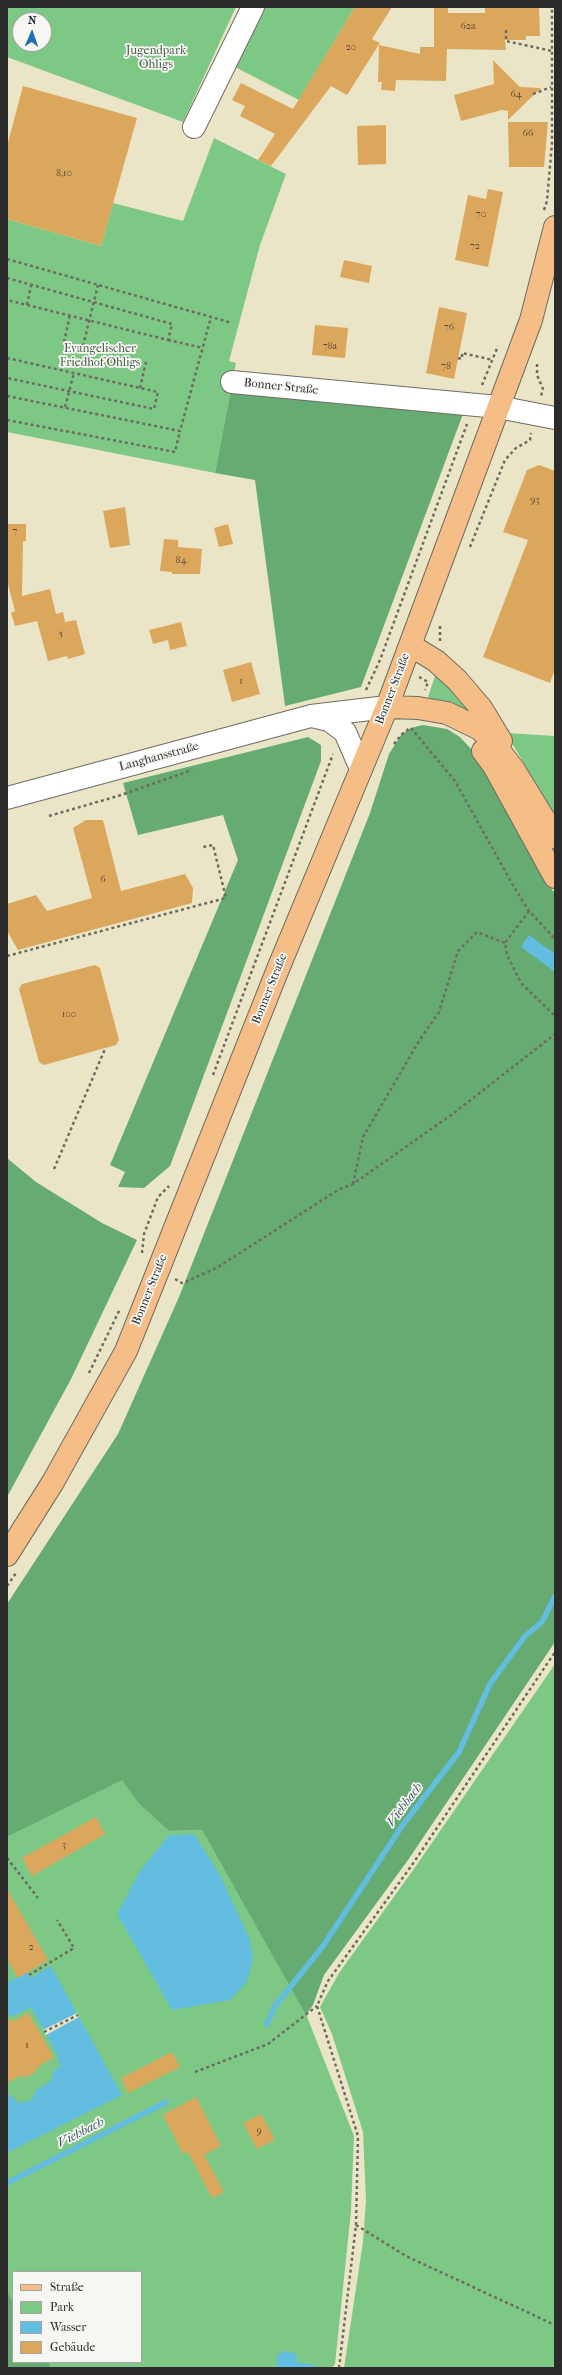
<!DOCTYPE html>
<html>
<head>
<meta charset="utf-8">
<style>
  body { margin:0 }
  #map { position:relative; width:562px; height:2375px; overflow:hidden; background:#ebe5c7; font-family:"IM FELL French Canon",serif }
  canvas { display:block }
  .frame { position:absolute; inset:0; border:8px solid #2b2b2b; pointer-events:none }
  .legend { position:absolute; left:12px; top:2271px; width:130px; height:92px; box-sizing:border-box; background:#f6f6f2; border:1px solid #a5a5a2; margin:0; padding:5px 7px; list-style:none; font-size:12px; color:#2b2b2b }
  .legend li { display:flex; align-items:center; gap:8px; height:20px }
  .legend b { width:20px; border:1px solid #a5a5a2 }
  .north { position:absolute; left:12px; top:12px; width:40px; height:40px; box-sizing:border-box; background:#f6f6f2; border:1px solid #a5a5a2; border-radius:50%; rotate:2deg; font-size:11px; font-weight:700; line-height:16px; text-align:center; color:#2b2b2b }
  .north::after { content:''; display:block; margin:auto; width:14px; height:18px; background:#1f6fb2; clip-path:polygon(50% 0,100% 100%,50% 72%,0 100%) }
</style>
</head>
<body>
<div id="map">
<canvas width="562" height="2375"></canvas>
<div class="frame"></div>
<ul class="legend">
<li><b style="height:5px;background:#f6be87"></b>Straße</li>
<li><b style="height:11px;background:#7ec885"></b>Park</li>
<li><b style="height:11px;background:#62bde0"></b>Wasser</li>
<li><b style="height:11px;background:#dba75d"></b>Gebäude</li>
</ul>
<div class="north">N</div>
</div>
<script>
const context = document.querySelector('canvas').getContext('2d');
context.lineJoin = 'round';
function paint(path, color) { context.fillStyle = color; context.fill(path, 'evenodd'); }
const toPath = rows => new Path2D(rows.map(r => 'M' + r).join(''));
function stroke(path, color, width, dash) { context.strokeStyle = color; context.lineWidth = width; context.lineCap = dash ? 'butt' : 'round'; context.setLineDash(dash || []); context.stroke(path); }
function drawText(font, color, halo, rows, align = 'center') {
  context.font = font + ' "IM FELL French Canon",serif'; context.lineWidth = 3.5; context.setLineDash([]); context.textBaseline = 'middle'; context.strokeStyle = halo; context.fillStyle = color; for (const [text, x, y, turn = 0] of rows) {
    context.save(); context.translate(x, y); context.rotate((+turn || 0) * Math.PI / 180); context.textAlign = isNaN(turn) ? turn : align; if (halo) context.strokeText(text, 0, 0); context.fillText(text, 0, 0); context.restore();
  }
}
paint(toPath([
  [7,7,236,7,183,122,7,57],
  [20,20,44,20,44,44,20,44],
  [262,7,355,7,299,100,233,66],
  [214,138,286,174,260,245,229,361,236,363,215,473,7,432,7,219,101,246,113,203,183,221],
  [436,673,478,716,428,697],
  [506,733,555,736,555,815,550,808],
  [555,1664,555,2368,344,2368,363,2242,366,2201,363,2132,332,2034,320,2007,339,1973,416,1866],
  [122,1779,139,1804,169,1831,202,1830,306,2014,354,2136,351,2211,335,2364,332,2368,52,2368,48,2362,141,2362,141,2272,13,2272,13,2302,7,2291,7,1837]
]), '#7ec885');
paint(toPath([
  [231,389,463,414,361,687,285,706,255,480,215,473],
  [423,725,447,729,460,737,472,750,485,768,527,849,555,894,555,1642,408,1860,324,1975,313,2005,306,2015,202,1830,169,1831,139,1804,122,1780,7,1837,7,1604,118,1434,179,1297,370,813,389,754,401,735,411,728],
  [308,737,321,745,321,761,170,1166,144,1188,118,1187,125,1172,110,1165,238,860,223,815,138,835,123,783],
  [7,1158,36,1182,102,1223,137,1240,71,1379,7,1497],
  [7,2291,13,2302,13,2362,48,2362,52,2368,7,2368]
]), '#66ac72');
paint(toPath([
  [529,935,555,954,555,972,521,947],
  [194,1834,221,1877,250,1940,253,1960,246,1983,230,2000,172,2010,117,1914,140,1871,169,1835],
  [51,1966,122,2095,7,2153,7,2093,19,2103,29,2101,34,2096,35,2091,51,2081,54,2070,61,2066,57,2059,59,2058,31,2007,14,2016,7,2014,7,1983,27,1972,31,1978],
  [285,2351,297,2354,296,2368,276,2368,278,2355]
]), '#62bde0');
paint(toPath([
  [77,2013,79,2017,46,2035,43,2030]
]), '#ebe5c7');
stroke(toPath([
  [267,2024,275,2006,323,1946,402,1826,459,1752,490,1684,525,1636,542,1622,555,1596],
  [7,2183,166,2102],
  [298,2365,314,2368]
]), '#62bde0', 5.5);
paint(toPath([
  [355,7,392,7,372,39,380,43,347,95,331,86,271,166,258,160,275,134,240,116,245,106,232,100,241,83,293,109],
  [434,7,448,7,448,13,485,13,485,7,539,7,540,36,526,36,526,40,505,40,506,50,447,49,446,81,396,80,395,91,381,90,382,82,378,82,379,45,420,54,420,47,434,47],
  [493,60,520,87,541,88,508,120,508,111,502,110,461,121,454,95,494,84],
  [23,86,137,118,101,246,7,219,7,146],
  [508,122,548,122,544,167,509,167],
  [386,125,386,164,358,165,357,126],
  [488,189,503,192,488,267,455,260,468,195,486,199],
  [344,260,372,266,369,283,340,277],
  [439,307,467,313,454,379,426,373],
  [315,325,348,328,345,358,312,355],
  [539,465,555,471,555,669,550,683,483,657,528,540,503,532,527,470],
  [125,507,130,545,110,548,103,511],
  [7,524,26,524,26,541,23,541,22,596,50,589,56,614,63,612,65,622,76,620,85,654,68,659,67,656,48,661,37,621,15,626,11,613,15,611,7,580],
  [228,524,233,544,219,547,214,528],
  [164,539,178,540,178,547,202,549,200,574,172,574,172,572,160,571],
  [181,622,187,646,170,650,168,640,153,644,149,630],
  [251,662,260,694,232,702,223,670],
  [86,820,103,820,121,891,185,874,193,888,192,903,18,950,7,931,7,904,36,895,47,911,92,898,73,828],
  [95,965,100,968,119,1040,116,1045,44,1065,39,1062,19,989,22,984],
  [96,1817,105,1834,32,1876,22,1858],
  [7,1889,48,1960,18,1978,7,1959],
  [28,2013,54,2057,39,2066,36,2071,27,2077,20,2076,7,2083,7,2019,14,2021],
  [172,2052,180,2067,128,2093,121,2078],
  [196,2097,221,2146,204,2155,224,2192,212,2198,188,2152,183,2154,163,2115],
  [261,2114,275,2140,257,2149,243,2123]
]), '#dba75d');
const minor = toPath([
  [194,127,253,7],
  [232,382,498,407,555,418],
  [312,716,329,720,345,732,361,769],
  [7,798,311,716,387,707]
]);
const major = toPath([
  [410,645,436,661,457,680,481,708,501,741],
  [387,707,418,708,447,713,480,729,492,741,514,770,555,837],
  [483,751,494,766,555,877],
  [7,1555,53,1482,126,1351,278,969,387,707,531,320,555,227]
]);
stroke(minor, '#6e6c62', 24);
stroke(major, '#6e6c62', 24);
stroke(toPath([
  [506,30,506,41,552,51],
  [533,94,551,87],
  [544,210,547,201,552,143,552,7],
  [7,259,232,323],
  [7,278,172,324,168,340,7,300],
  [27,305,31,285],
  [168,340,203,348],
  [64,342,70,315],
  [83,346,98,285],
  [7,358,158,392,154,409,7,378],
  [458,358,462,359,462,353,493,360],
  [537,364,537,375,543,389,541,396],
  [482,385,498,346],
  [140,388,146,362],
  [7,396,180,431,211,317],
  [65,407,74,373],
  [7,420,175,452,180,431],
  [470,547,505,460,516,448,530,440,531,433],
  [440,641,440,624],
  [419,677,428,682,425,690],
  [366,690,380,660,467,424],
  [411,728,455,781,514,887,529,911,555,939],
  [394,744,401,735,410,728],
  [49,816,118,796,192,770],
  [529,911,505,943,507,955,521,983,555,1016],
  [7,956,226,898,213,845,203,847],
  [213,1075,333,754],
  [54,1169,105,1049],
  [353,1184,363,1137,419,1041,439,1012,458,951,477,932,505,943],
  [142,1253,144,1234,158,1197,169,1186],
  [175,1279,182,1283,188,1281,218,1267,338,1190,353,1184,454,1113,555,1034],
  [89,1373,120,1309],
  [7,1586,16,1573],
  [7,1858,38,1898],
  [29,1975,74,1948,57,1920],
  [44,2032,78,2015],
  [195,2072,268,2044,317,2006],
  [356,2225,406,2256,555,2325],
  [339,2368,356,2225,358,2136,317,2006,328,1981,412,1865,555,1652]
]), '#6e6c62', 2.5, [3, 3]);
stroke(minor, '#fff', 22);
stroke(major, '#f6be87', 22);
drawText('10px', '#574a38', null, [
  ["62a",468,27],
  ["20",351,48],
  ["64",516,95],
  ["66",528,134],
  ["8,10",64,174],
  ["70",481,215],
  ["72",475,247],
  ["76",449,328],
  ["78a",330,347],
  ["78",446,367],
  ["93",535,501],
  ["7",15,532],
  ["84",181,561],
  ["5",61,635],
  ["1",241,682],
  ["6",103,880],
  ["100",69,1015],
  ["3",64,1846],
  ["2",31,1948],
  ["1",27,2046],
  ["9",259,2132]
]);
drawText('12px', '#445a46', '#f6f6f2', [
  ["Jugendpark",156,51],
  ["Ohligs",156,65],
  ["Evangelischer",100,349],
  ["Friedhof Ohligs",100,363]
]);
drawText('12px', '#2b2b2b', '#f6f6f2', [
  ["Bonner Straße",281,387,6],
  ["Bonner Straße",393,689,-69],
  ["Langhansstraße",159,757,-15],
  ["Bonner Straße",270,989,-68],
  ["Bonner Straße",150,1290,-68]
]);
drawText('italic 13px', '#3c5761', '#f6f6f2', [
  ["Viehbach",405,1805,-53],
  ["Viehbach",81,2133,-27]
]);
</script>
</body>
</html>
